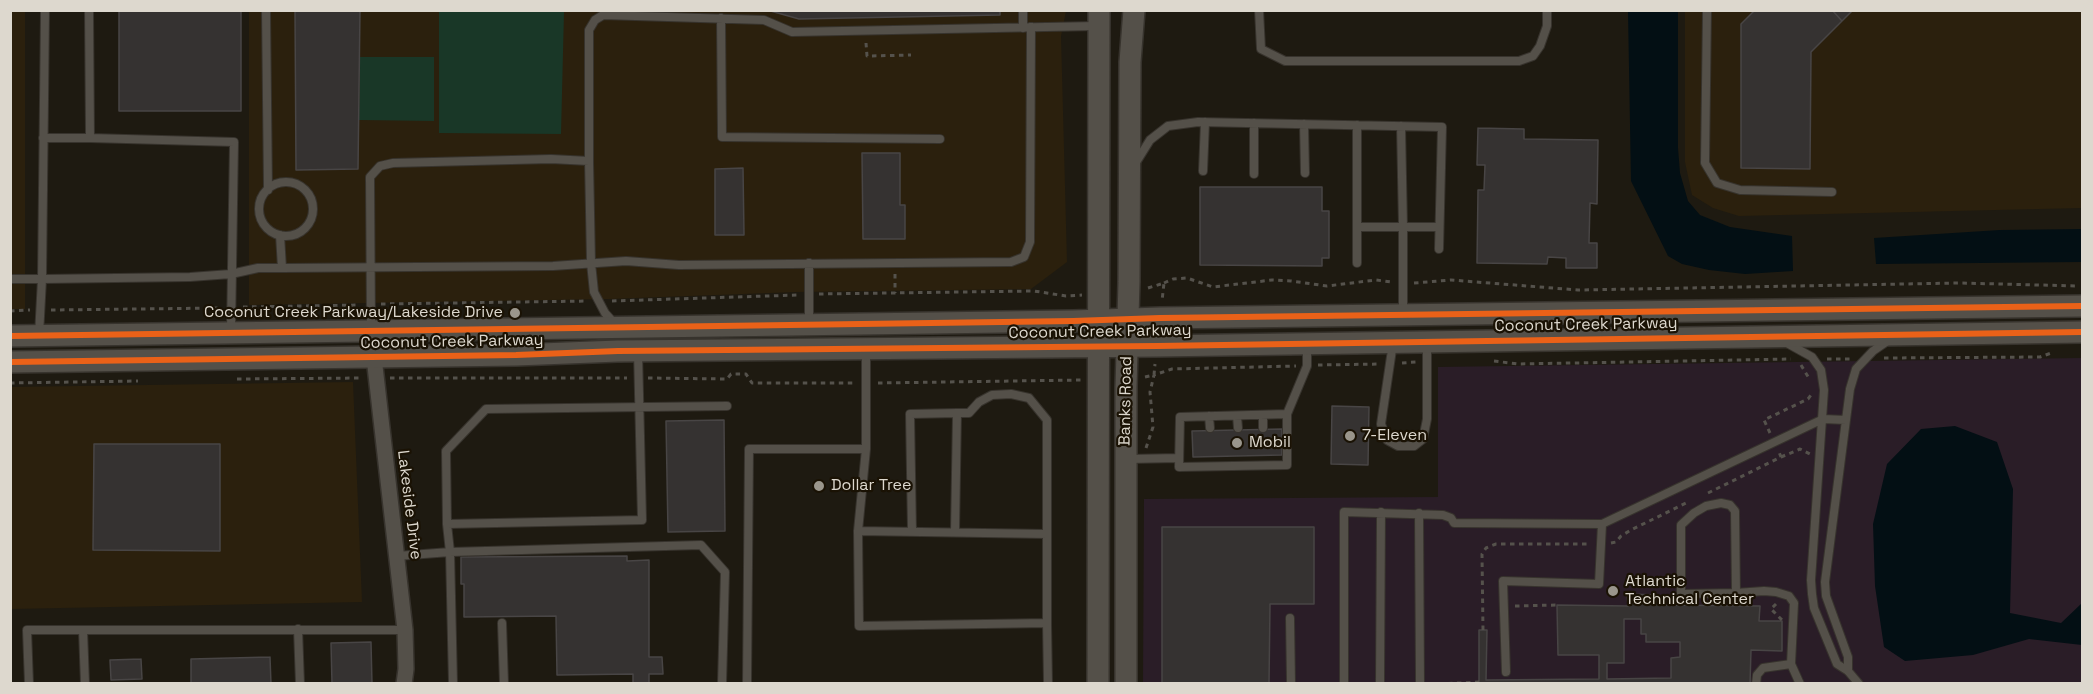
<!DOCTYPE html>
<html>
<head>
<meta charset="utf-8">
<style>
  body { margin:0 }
  #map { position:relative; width:2093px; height:694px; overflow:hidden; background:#1e1a11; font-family:"Space Grotesk",sans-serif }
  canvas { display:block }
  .frame { position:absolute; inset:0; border:12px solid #ddd8ce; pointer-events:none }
</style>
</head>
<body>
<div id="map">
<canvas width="2093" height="694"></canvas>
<div class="frame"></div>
</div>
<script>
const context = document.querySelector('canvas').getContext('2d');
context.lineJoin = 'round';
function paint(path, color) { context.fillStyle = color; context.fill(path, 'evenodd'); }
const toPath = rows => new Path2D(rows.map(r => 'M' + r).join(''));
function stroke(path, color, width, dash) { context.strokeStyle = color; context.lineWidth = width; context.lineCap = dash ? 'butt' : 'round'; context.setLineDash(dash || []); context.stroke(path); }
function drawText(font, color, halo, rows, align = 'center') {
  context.font = font + ' "Space Grotesk",sans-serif'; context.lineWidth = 4.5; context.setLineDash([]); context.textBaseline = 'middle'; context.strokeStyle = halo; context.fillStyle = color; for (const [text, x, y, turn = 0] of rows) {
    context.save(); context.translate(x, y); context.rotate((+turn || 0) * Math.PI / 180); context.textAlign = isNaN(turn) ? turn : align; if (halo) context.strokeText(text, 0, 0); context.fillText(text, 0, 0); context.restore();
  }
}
paint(toPath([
  [10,11,25,11,25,309,10,309],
  [249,11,1066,11,1061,36,1067,262,1031,289,796,292,609,299,249,305],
  [1685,11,2082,11,2082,208,1739,216,1713,208,1692,195,1685,162],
  [353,382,362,602,11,609,10,387]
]), '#2b200d');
paint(toPath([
  [2082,358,2082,683,1143,684,1144,499,1438,497,1438,367]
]), '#2a1d27');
paint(toPath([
  [439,11,564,12,561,134,439,133],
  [360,57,434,57,434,121,359,120]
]), '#193727');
paint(toPath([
  [1628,11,1678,11,1678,148,1680,173,1688,201,1700,215,1730,227,1792,236,1793,271,1745,274,1709,270,1682,264,1668,256,1631,181],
  [2082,229,2082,262,1876,264,1874,238,2000,230],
  [1955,426,1997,442,2013,489,2010,613,2061,623,2082,603,2082,645,2029,639,1973,655,1905,661,1884,647,1875,586,1873,524,1887,464,1921,429]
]), '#030f14');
const building = toPath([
  [119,10,241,10,241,111,119,111,119,10],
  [295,10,360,10,358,169,296,170,295,10],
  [767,10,1000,10,1000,15,799,19,767,10],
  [1755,10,1832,10,1842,21,1811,52,1810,169,1741,168,1741,24,1755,10],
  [1832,10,1853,10,1842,21,1832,10],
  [1478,128,1524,129,1524,139,1598,140,1597,204,1590,203,1589,243,1597,243,1597,268,1566,268,1566,258,1548,257,1547,264,1477,263,1478,190,1484,190,1485,165,1477,165,1478,128],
  [862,153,900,153,900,205,905,205,905,239,863,239,862,153],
  [743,168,744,235,715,235,715,169,743,168],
  [1200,187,1322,187,1322,211,1329,211,1329,258,1322,258,1322,266,1200,265,1200,187],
  [1332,406,1369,407,1368,465,1331,464,1332,406],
  [724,420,725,531,668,532,666,421,724,420],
  [1282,429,1282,455,1193,457,1192,431,1282,429],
  [94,444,220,444,220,551,93,550,94,444],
  [1162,527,1314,527,1314,604,1270,604,1269,684,1162,684,1162,527],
  [627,556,627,561,649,560,649,657,662,657,663,674,649,674,649,684,633,684,633,674,557,675,556,616,464,617,464,584,461,584,461,557,627,556],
  [1627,594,1658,595,1658,605,1760,606,1759,621,1782,621,1782,651,1751,650,1750,684,1479,684,1479,630,1487,630,1486,680,1599,679,1599,655,1558,655,1557,605,1628,606,1627,594],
  [1624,619,1641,619,1641,634,1646,634,1646,642,1680,642,1680,657,1671,658,1671,678,1607,679,1607,663,1624,663,1624,619],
  [371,642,372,684,332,684,331,643,371,642],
  [270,657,271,684,191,684,191,659,270,657],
  [141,659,142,679,111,680,110,660,141,659]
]);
paint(building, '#353231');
stroke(building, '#484545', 1.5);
const lane = toPath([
  [45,10,42,279,190,277,231,274,258,268,282,268,280,235],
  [89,10,90,138,234,142,231,330],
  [266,10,268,190],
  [1023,10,1023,28],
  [1259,10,1261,49,1285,61,1519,61,1533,56,1540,46,1547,26,1547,10],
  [1707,10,1705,163,1717,183,1740,190,1832,192],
  [721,18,722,137,940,139],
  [1304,124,1305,173],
  [1357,125,1357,263],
  [43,138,90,138],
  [589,161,591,263,594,292,605,313,615,324],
  [1135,164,1150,140,1168,126,1198,122,1442,127,1439,249],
  [1203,171,1205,122],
  [1254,174,1254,123],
  '259 209a27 27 0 1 1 54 0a27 27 0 1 1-54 0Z',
  [1357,227,1403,227,1401,126],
  [809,263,809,322],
  [282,268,553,266,626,261,679,265,1011,262,1024,257,1030,242,1031,27],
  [10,279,42,279,39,335],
  [1403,313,1403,227,1439,227],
  [371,329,370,177,380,166,393,163,551,159,589,161,589,30,595,20,603,15,764,20,792,32,1097,26],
  [1785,342,1812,357,1821,370,1824,390,1811,580,1812,594,1814,608,1837,664,1848,671,1859,684],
  [1393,343,1381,424,1387,440,1398,446,1414,446,1423,439,1427,419,1427,344],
  [866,350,866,449,858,531,859,626,1047,623,1048,684],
  [1287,414,1287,465,1179,467,1180,417,1287,414],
  [1287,414,1307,366,1307,344],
  [1263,415,1263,428],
  [1209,416,1210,428],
  [1237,416,1238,428],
  [1127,459,1179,458],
  [1419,513,1420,684],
  [447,524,642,520,638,352],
  [1602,524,1823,419,1846,420],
  [858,531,1047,534,1047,623],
  [912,532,910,414,957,413],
  [955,532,957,413,969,413,979,402,992,395,1011,394,1029,398,1047,420,1047,534],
  [397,556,450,552,447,524,446,451,486,409,727,406],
  [1736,593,1735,511,1730,505,1721,503,1706,506,1694,513,1681,525,1681,594,1736,593,1764,591,1776,592,1789,596,1794,603,1791,664,1800,684],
  [1290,618,1291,684],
  [502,623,504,684],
  [298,629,300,684],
  [1848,671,1848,657,1826,596,1825,582,1850,389,1856,369,1873,351,1889,340],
  [29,684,27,630,83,630],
  [85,684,83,630,405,630],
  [453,684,450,552,701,545,725,572,722,684],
  [747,684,749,449,866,449],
  [1344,684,1344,512,1443,515,1451,518,1454,523,1602,524,1599,584,1503,581,1506,672],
  [1380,684,1381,512],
  [1756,684,1757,675,1763,668,1791,664]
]);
const street = toPath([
  [371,331,405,630,406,669,404,684]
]);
const secondary = toPath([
  [10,336,1073,321,1160,318,2082,306],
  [10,362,516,355,618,351,1157,346,2082,332],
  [1098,684,1099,10],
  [1126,684,1126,387,1129,282,1130,62,1134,10]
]);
stroke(lane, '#37332d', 10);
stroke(street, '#37332d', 18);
stroke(secondary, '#37332d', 24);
stroke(toPath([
  [866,43,867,56,911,55],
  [895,274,895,293],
  [1164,283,1173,279,1187,278,1213,287,1272,280,1291,281,1327,286,1376,280,1392,282],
  [1414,283,1451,280,1578,290,1959,283,2079,286],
  [1148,288,1164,283,1162,301],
  [819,294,1034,291,1066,296,1082,295],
  [612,301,798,295],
  [381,304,588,301],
  [243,307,360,305],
  [51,310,222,308],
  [10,311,30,310],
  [1884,358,2040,357,2054,352],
  [1827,359,1851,359],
  [1494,361,1518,364,1791,359],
  [1402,363,1416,362],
  [1318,365,1380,364],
  [1801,365,1810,380],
  [1145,377,1154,375,1155,364],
  [390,378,627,378],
  [648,378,727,379,731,374,746,374,752,383,856,383],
  [237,379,363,378],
  [10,383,138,381],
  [878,383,1081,380],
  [1770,433,1764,420,1808,399,1811,395],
  [1146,448,1153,427,1150,392,1154,375,1172,369,1296,366],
  [1781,457,1800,449,1810,454],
  [1708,493,1781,457,1779,452],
  [1611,543,1616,542,1621,536,1631,530,1686,503],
  [1776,604,1771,609,1782,620],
  [1515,606,1557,605],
  [1483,630,1482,554,1486,548,1496,544,1589,544],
  [1439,684,1479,682]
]), '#55524c', 3, [4.5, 4.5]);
stroke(lane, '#545049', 8);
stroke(street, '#545049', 15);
stroke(secondary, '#545049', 21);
stroke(toPath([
  [10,336,1073,321,1160,318,2082,306],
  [10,362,516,355,618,351,1157,346,2082,332]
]), '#ea6118', 6);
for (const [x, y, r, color] of [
  [515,313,6,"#9a968c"],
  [1350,436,6,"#9a968c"],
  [1237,443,6,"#9a968c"],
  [819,486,6,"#9a968c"],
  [1613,591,6,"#9a968c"]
]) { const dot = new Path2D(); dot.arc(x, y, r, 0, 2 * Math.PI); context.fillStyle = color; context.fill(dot); stroke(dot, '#1a1204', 2); }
drawText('16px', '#ddd8ce', '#1a1204', [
  ["Coconut Creek Parkway/Lakeside Drive",503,313,"right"],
  ["7-Eleven",1362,436],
  ["Mobil",1249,443],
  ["Dollar Tree",831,486],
  ["Atlantic",1625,582],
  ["Technical Center",1625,600]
], 'left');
drawText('16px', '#ddd8ce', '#1a1204', [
  ["Coconut Creek Parkway",1586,325,-1],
  ["Coconut Creek Parkway",1100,332,-1],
  ["Coconut Creek Parkway",452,342,-1],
  ["Banks Road",1126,401,-89],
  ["Lakeside Drive",409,505,83]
]);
</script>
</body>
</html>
